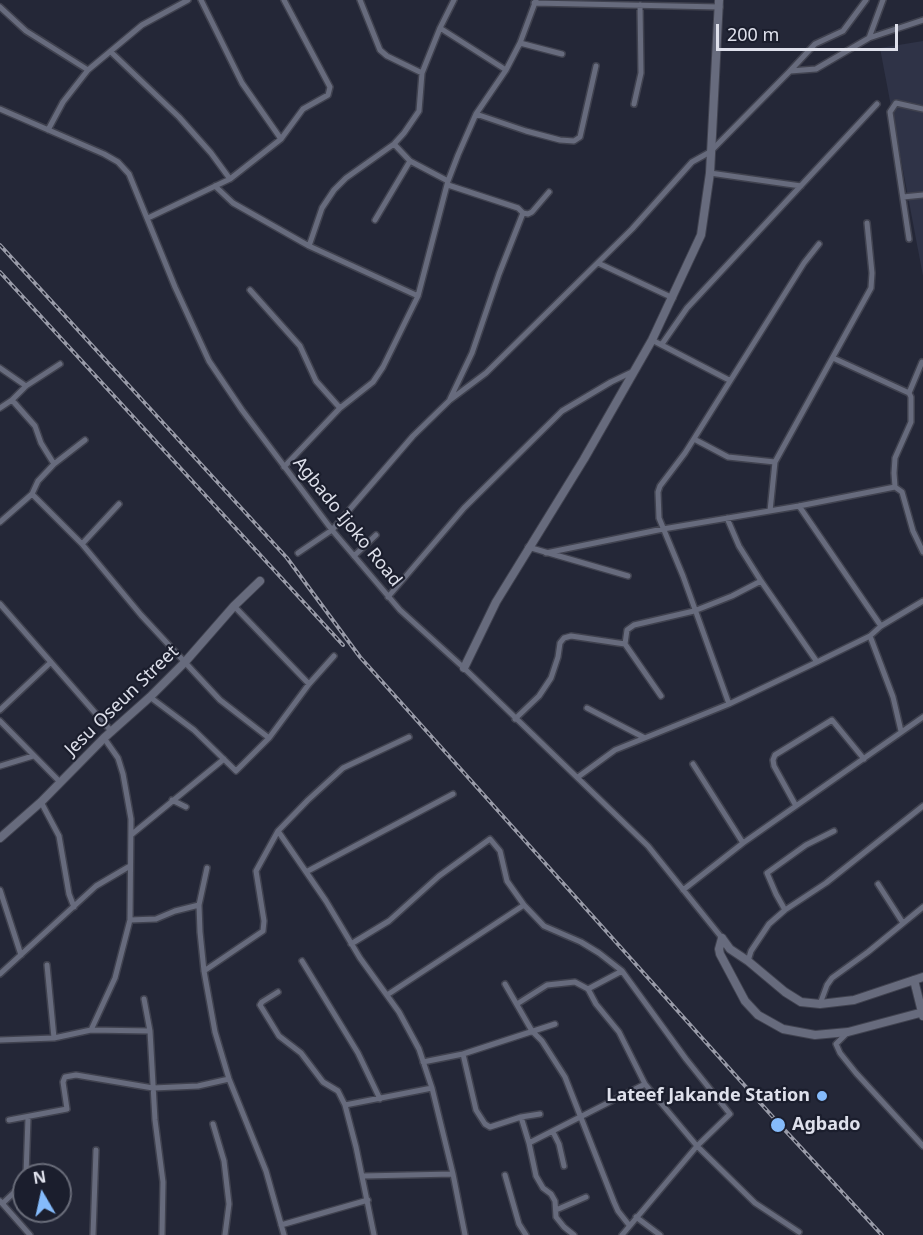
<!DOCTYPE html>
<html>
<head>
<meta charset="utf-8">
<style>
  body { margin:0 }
  #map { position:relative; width:923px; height:1235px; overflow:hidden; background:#242737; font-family:"Noto Sans",sans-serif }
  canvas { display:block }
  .north { position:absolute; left:12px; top:1163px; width:60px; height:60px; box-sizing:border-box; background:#1b1e2d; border:2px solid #696c79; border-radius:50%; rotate:351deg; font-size:16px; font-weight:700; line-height:24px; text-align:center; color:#dee0eb }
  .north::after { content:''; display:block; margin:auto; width:21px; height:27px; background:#85bbfb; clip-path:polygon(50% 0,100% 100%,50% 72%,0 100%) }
  .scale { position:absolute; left:716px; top:24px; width:182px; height:27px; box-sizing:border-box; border:3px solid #dee0eb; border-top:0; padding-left:8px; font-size:18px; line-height:21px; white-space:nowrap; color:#dee0eb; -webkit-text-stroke:4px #1b1e2d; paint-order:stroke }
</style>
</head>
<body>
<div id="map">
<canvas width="923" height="1235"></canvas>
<div class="north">N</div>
<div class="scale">200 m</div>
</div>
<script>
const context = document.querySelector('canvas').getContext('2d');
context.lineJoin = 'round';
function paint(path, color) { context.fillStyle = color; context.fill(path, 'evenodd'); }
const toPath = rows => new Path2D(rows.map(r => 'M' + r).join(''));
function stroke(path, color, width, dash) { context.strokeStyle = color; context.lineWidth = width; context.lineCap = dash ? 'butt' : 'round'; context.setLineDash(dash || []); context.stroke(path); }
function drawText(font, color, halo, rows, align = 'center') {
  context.font = font + ' "Noto Sans",sans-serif'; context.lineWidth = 4.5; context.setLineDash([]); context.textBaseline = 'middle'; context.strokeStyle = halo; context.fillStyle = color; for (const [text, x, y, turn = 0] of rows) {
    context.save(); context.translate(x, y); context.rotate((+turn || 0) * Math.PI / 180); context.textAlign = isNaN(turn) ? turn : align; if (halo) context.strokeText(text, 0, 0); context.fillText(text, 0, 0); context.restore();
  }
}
paint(toPath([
  [923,41,923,276,880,48]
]), '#2f3347');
const minor = toPath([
  [201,0,242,83,281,139],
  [360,0,380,50,387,56,422,73],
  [534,3,720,7],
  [0,7,26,31,88,70],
  [440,28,506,70],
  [869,38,923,20],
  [520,43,562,54],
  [111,52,179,117,211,153,230,179],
  [790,71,815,44,843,31,866,0],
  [634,104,641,73,640,5],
  [0,109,104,154,118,162,129,174,175,287,209,361,242,410,332,530,400,610,464,668,648,846,722,938],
  [476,114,526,131,560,140,574,141,580,137,596,66],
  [48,130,63,102,88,70,142,25,188,0],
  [394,144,410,161,448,181],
  [710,173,801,186],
  [448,185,518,208,523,213],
  [215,186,233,203,309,246,418,296],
  [903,197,923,195],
  [148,218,230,179,281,139,303,109,328,95,330,87,284,0],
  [375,220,410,161],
  [909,239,890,112,896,103,923,109],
  [309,246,322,208,334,190,346,178,394,144,404,133,419,111,422,73,440,28,454,0],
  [598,263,673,298],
  [250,290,300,346,316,381,340,408],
  [652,340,729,380],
  [662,344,687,308,877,104],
  [833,358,909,393],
  [922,362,909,393,911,397,911,422,895,458,894,473,895,487,902,492,913,531,923,552],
  [0,368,26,386],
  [450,399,472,353,499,274,523,213,528,214,532,212,549,192],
  [12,400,35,426,41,443,54,464],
  [0,408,12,400,26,386,60,364],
  [694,439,728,457,775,462],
  [284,467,340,408,373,382,383,367,418,296,448,181,458,155,476,114,506,70,520,43,536,0],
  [32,494,82,544,141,615,220,700,269,738],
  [799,506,881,626],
  [770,511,775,462,871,288,872,273,867,223],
  [727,518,739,546,761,581,817,662],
  [0,522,32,494,38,481,54,464,85,440],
  [82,544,119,504],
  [528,547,628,576],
  [298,553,332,530,413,436,450,400,486,373,632,229,692,162,710,152,790,71,816,69,869,38,883,0],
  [546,553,663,529,799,506,895,487],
  [354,556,376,535],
  [388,597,464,508,562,411,611,382,634,371],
  [0,604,112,732],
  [234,606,309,684],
  [870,636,893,697,901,731],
  [625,644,627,630,634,625,694,611,732,596,761,581],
  [150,697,194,730,236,771,269,738,309,684,334,656],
  [729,704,683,576,659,518,658,492,660,486,685,453,804,263,819,244],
  [587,708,643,737],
  [0,710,51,662],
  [515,719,539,696,551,678,558,657,560,643,564,638,571,636,625,644,661,696],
  [0,721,60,782],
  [693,764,743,843],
  [0,766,33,756],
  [578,777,615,750,729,704,817,662,870,636,881,626,923,601],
  [172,800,186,807],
  [41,802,59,836,69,894,74,907],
  [796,806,774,766,773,760,775,755,832,720,864,759],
  [278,831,326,901,360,958,399,1012,419,1049,432,1088,453,1174,465,1235],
  [131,835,224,759],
  [207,868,199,905,200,932,204,971,215,1032,229,1079,266,1171,284,1235],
  [306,872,453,794],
  [878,884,903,923],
  [0,890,21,955],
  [683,890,743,843,923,717],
  [785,910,776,894,767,873,806,845,834,831],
  [130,920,156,919,175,911,199,905],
  [351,944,389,921,439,876,490,839,500,851,507,881,524,905,544,926,581,942,599,953,622,971],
  [302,961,358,1053,380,1099],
  [748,961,751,951,769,924,785,910,826,883,923,806],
  [47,965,54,1038],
  [204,971,263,931,264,921,256,871,278,831,308,800,343,768,409,737],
  [0,974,96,886,130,866],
  [505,984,532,1031,542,1041,565,1077,614,1202,618,1211,629,1225],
  [588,989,622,971,686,1059,730,1114,697,1146,622,1235],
  [278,992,262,1002,260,1005,279,1036,301,1053,323,1082,338,1091,345,1105,356,1147,374,1235],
  [387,995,524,905],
  [144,999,150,1031,155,1120,163,1182,162,1235],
  [517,1004,547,985,575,982,588,989,596,1004,619,1032,645,1084,697,1146,755,1203,799,1232],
  [820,1004,827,985,832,978,868,952,923,907],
  [91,1030,115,978,130,920,131,819,123,774,118,758,104,738],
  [848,1032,836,1044,840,1053,856,1073,923,1146],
  [0,1040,54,1038,91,1030,150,1031],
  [463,1054,476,1110,485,1124,490,1127,521,1117,540,1114],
  [423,1062,463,1054,555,1024],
  [345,1105,432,1088],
  [521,1117,529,1143,536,1176,543,1188,551,1194,555,1201,556,1217,564,1227,574,1235],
  [9,1120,67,1109,63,1082,65,1077,76,1075,153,1088,198,1086,229,1079],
  [213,1124,224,1161,229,1204,225,1235],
  [553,1132,559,1144,564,1166],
  [529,1143,645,1084],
  [26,1175,28,1118],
  [505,1175,519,1224,526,1235],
  [363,1176,453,1174],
  [0,1201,30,1235],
  [3,1203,24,1183],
  [556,1210,586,1197],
  [636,1217,660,1235],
  [281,1225,368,1200],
  [93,1235,96,1150]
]);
const secondary = toPath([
  [464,668,496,602,584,459,652,340,701,235,710,173,719,0],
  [0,838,41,802,104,738,150,697,185,662,234,606,260,581],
  [722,938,719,949,720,954,745,1001,758,1015,783,1029,815,1035,848,1032,923,1012],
  [722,938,730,949,748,961,785,992,801,1002,820,1004,854,1000,923,977],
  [914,980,923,1016]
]);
stroke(minor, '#40424f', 8);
stroke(secondary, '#40424f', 10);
stroke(minor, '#676b7d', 5);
stroke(secondary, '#676b7d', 8);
const rail = toPath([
  [0,245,287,558,360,657,781,1126,882,1235],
  [0,272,343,645]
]);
stroke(rail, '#999ba8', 4);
stroke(rail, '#1b1e2d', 1.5, [4.5]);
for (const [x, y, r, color] of [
  [822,1096,6,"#85bbfb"],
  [778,1125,8,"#85bbfb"]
]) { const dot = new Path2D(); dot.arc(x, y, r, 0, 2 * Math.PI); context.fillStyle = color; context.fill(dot); stroke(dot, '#1b1e2d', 2); }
drawText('18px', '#dee0eb', '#1b1e2d', [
  ["Agbado Ijoko Road",347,522,51],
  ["Jesu Oseun Street",122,701,-44]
]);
drawText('bold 18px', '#dee0eb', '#1b1e2d', [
  ["Lateef Jakande Station",810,1096],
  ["Agbado",792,1125,"left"]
], 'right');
</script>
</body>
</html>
